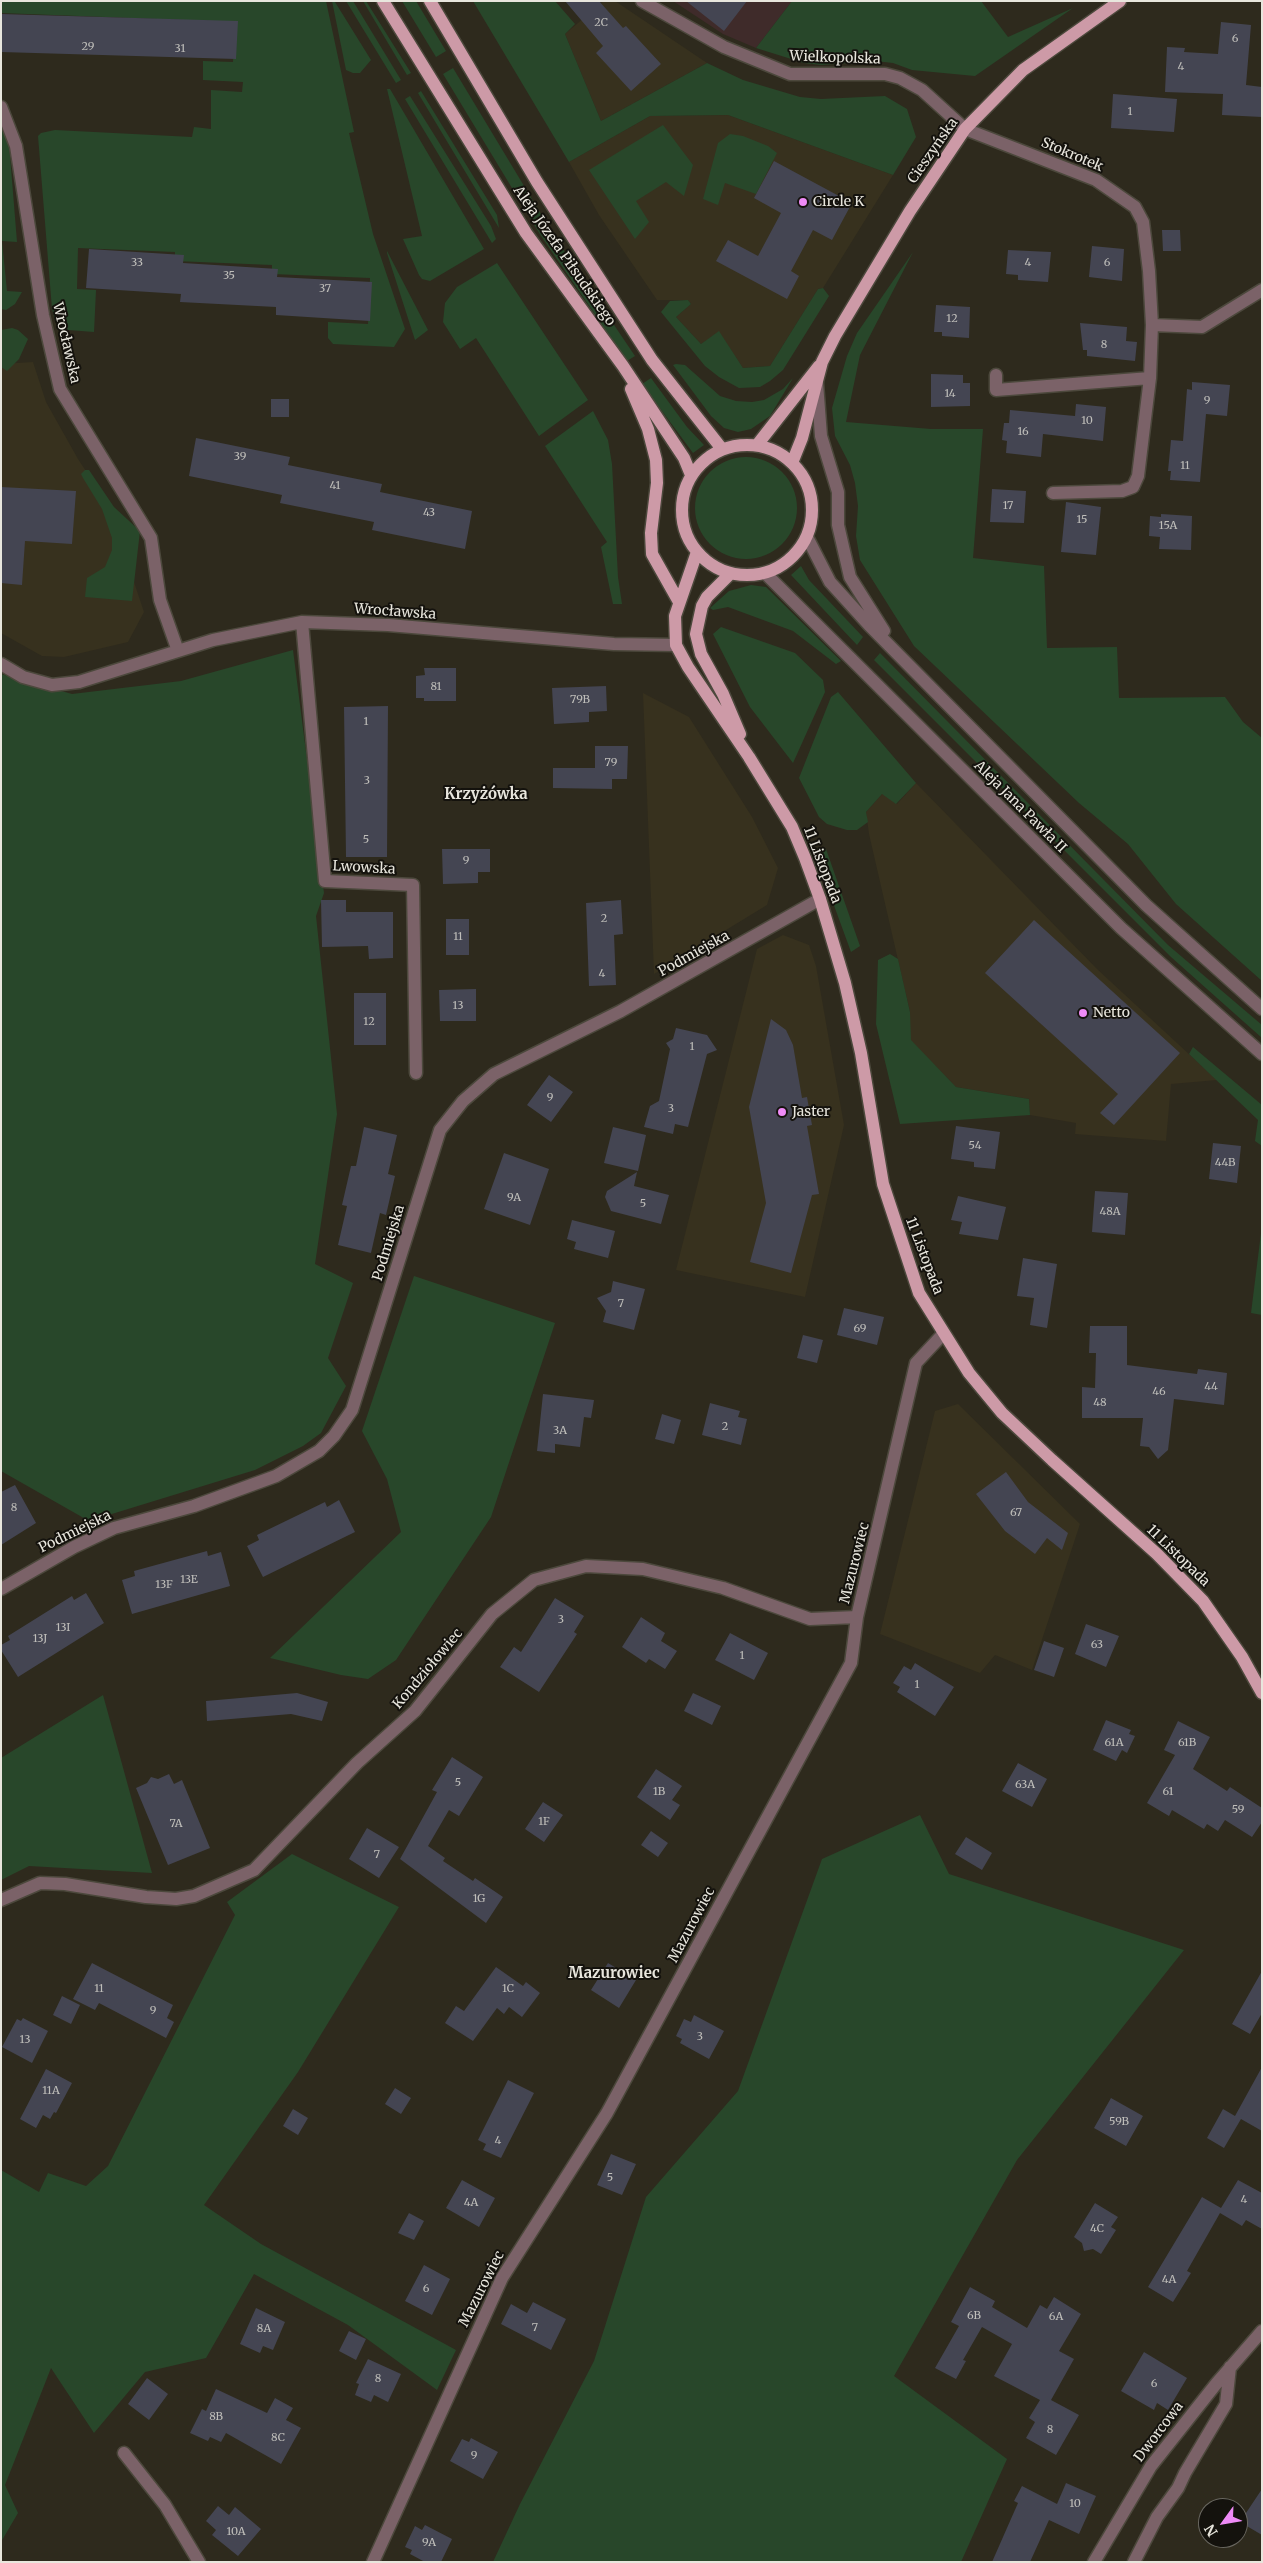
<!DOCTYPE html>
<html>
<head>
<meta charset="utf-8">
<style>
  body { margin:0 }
  #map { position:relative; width:1263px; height:2563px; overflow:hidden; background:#2e2a1d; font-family:Merriweather,serif }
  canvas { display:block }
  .frame { position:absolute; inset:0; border:2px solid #e8e6dd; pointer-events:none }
  .north { position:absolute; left:1198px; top:2498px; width:50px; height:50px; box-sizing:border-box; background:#14120d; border:1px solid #696760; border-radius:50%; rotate:238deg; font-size:14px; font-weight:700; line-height:20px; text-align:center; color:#e8e6dd }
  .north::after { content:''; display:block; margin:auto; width:18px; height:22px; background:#ef8bf7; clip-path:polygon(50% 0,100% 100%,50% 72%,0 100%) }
</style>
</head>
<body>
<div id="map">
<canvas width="1263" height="2563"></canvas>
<div class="frame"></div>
<div class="north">N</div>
</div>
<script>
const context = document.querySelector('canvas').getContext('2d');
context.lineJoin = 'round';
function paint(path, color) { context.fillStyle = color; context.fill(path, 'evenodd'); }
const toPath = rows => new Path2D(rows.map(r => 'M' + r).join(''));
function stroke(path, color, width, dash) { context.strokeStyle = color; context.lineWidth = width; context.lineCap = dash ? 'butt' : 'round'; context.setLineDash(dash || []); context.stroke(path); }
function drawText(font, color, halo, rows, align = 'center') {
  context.font = font + ' Merriweather,serif'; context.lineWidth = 4; context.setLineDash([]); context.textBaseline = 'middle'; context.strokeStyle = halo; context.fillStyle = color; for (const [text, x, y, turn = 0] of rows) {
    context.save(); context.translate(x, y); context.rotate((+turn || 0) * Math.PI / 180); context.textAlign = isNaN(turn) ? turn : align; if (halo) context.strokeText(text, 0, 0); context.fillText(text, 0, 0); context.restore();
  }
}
paint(toPath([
  [604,1,615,1,707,63,601,121,565,34],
  [728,115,893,175,823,288,818,289,770,366,743,368,719,332,701,344,676,317,691,304,688,300,657,300,599,215,569,162,650,116],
  [33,362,46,402,78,459,101,494,118,534,144,612,128,642,64,657,42,656,1,633,1,364],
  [643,693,689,717,752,817,778,868,767,905,654,974],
  [916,783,1097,969,1217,1080,1171,1084,1166,1141,1075,1134,1076,1123,1030,1115,1029,1099,956,1087,910,1040,910,1012,869,834,866,812,883,793,897,804],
  [783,935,809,945,816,966,844,1125,805,1297,676,1270,757,949],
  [958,1404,1080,1524,1032,1670,995,1655,980,1673,880,1634,935,1411]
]), '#37311e');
paint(toPath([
  [673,1,792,1,756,48,723,34]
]), '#3f2b2a');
paint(toPath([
  [1,1,326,1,354,132,349,133,373,234,405,329,394,347,333,344,328,338,328,322,368,324,370,278,272,274,272,265,175,261,175,252,78,248,77,289,96,290,94,332,68,330,60,326,55,321,52,309,38,136,41,133,55,130,192,137,194,127,211,129,211,90,242,92,243,82,203,80,203,61,233,62,235,22,1,13],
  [332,1,335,2,371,60,360,73,353,73,346,70],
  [346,1,353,1,401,80,396,83],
  [363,1,366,1,411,73,407,75],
  [402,1,416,1,446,51,436,57],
  [473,1,555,1,575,24,565,34,601,121,707,63,743,80,800,97,821,99,885,96,907,109,916,137,893,175,728,115,650,116,569,162],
  [792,1,981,1,1008,37,1073,8,975,76,912,70,893,63,875,61,821,65,804,63,756,48],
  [453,68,556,239,635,356,627,361,541,236,443,74],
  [387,89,390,89,484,249,430,281,422,279,419,275,403,239,422,236],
  [421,91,497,215,499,228,418,93],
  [410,96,491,226,496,239,492,243,405,99],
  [663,125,693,165,684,196,666,182,636,201,649,222,635,239,589,170],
  [1,127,9,143,17,242,2,241,7,291,22,292,15,304,6,310,1,309],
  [730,134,743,136,768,146,777,153,756,194,725,183,718,205,703,199,718,143],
  [387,251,428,330,415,340,387,253],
  [913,252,860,355,846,422,931,429,983,429,973,558,1044,566,1047,648,1117,647,1119,698,1225,697,1243,722,1262,738,1262,981,1176,904,1128,844,1079,803,914,646,860,560,856,536,858,506,855,483,850,465,835,436,832,408,847,356,857,333],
  [497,263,588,400,539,436,476,338,460,349,443,322,445,303,457,287],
  [823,288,829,296,783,370,770,381,760,387,739,388,719,377,705,366,661,312,670,301,688,300,691,304,676,317,701,344,719,331,743,368,770,366,818,289],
  [12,328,18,330,28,339,19,359,7,371,1,367,1,330],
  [676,364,685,365,720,396,736,401,752,402,764,400,783,389,793,378,770,416,751,429,738,432,724,428,711,416,673,365],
  [651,378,687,427,704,445,693,453,642,384],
  [593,411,608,440,612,464,618,577,622,604,613,604,601,547,607,542,545,446],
  '695 508a51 51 0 1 1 102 0a51 51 0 1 1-102 0Z',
  [85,470,89,470,114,507,140,531,132,601,85,597,87,578,105,567,112,550,112,538,102,509,83,478,81,474],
  [801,566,809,580,863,637,857,645,791,575],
  [751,585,766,587,841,661,836,664,793,631,728,607,713,610,710,608,729,591],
  [721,627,795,653,823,680,825,692,793,763,750,707,713,634],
  [293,650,324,893,316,916,337,1114,315,1264,353,1283,328,1358,346,1386,321,1433,303,1446,255,1470,89,1521,1,1471,1,674,72,694,181,681],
  [880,653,1168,945,1262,1025,1262,1038,1171,957,874,660],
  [838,692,916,783,896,804,882,794,866,812,868,822,857,830,847,830,827,824,819,817,799,778,831,697],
  [813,848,826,849,860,946,851,952],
  [890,954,898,959,910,1012,911,1040,956,1087,1029,1099,1030,1115,900,1124,876,1024,878,960],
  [1193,1047,1262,1105,1262,1146,1255,1141,1258,1120,1189,1054],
  [1262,1225,1262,1315,1251,1313],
  [414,1276,555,1323,491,1517,396,1660,368,1679,341,1675,270,1658,401,1532,387,1479,362,1431],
  [103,1695,152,1873,29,1866,1,1880,1,1758],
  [920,1815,949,1874,1184,1950,1017,2160,894,2376,1007,2459,961,2562,493,2562,520,2504,594,2361,646,2197,738,2091,822,1859],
  [292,1854,399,1907,298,2072,204,2205,261,2244,456,2350,437,2390,348,2325,254,2274,206,2358,145,2372,94,2433,51,2368,5,2485,18,2513,1,2542,1,2170,39,2192,48,2173,86,2186,108,2166,235,1915,227,1902]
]), '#28472a');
paint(toPath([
  [565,1,599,1,623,28,626,26,661,64,631,91,596,53,603,46],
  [686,1,747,1,724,31],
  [1,14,238,21,236,59,1,52],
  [1221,22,1251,25,1246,85,1262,87,1262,117,1222,115,1223,94,1165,92,1167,47,1185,48,1184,52,1218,54],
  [1113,94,1177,99,1174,132,1111,128],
  [774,161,852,203,832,240,813,230,791,271,799,276,787,299,716,261,728,240,758,256,781,213,754,198],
  [1162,230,1180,230,1181,251,1163,251],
  [1092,246,1124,249,1122,281,1089,277],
  [89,249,184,255,183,263,278,269,277,277,372,282,370,321,276,315,276,307,180,302,181,294,86,288],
  [1008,250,1051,252,1048,282,1018,280,1018,275,1006,274],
  [936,305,970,307,969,338,942,336,942,332,934,332],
  [1080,323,1127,327,1126,341,1137,342,1135,361,1087,356,1087,350,1083,350],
  [931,374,963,375,963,383,970,383,970,406,931,407],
  [1192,382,1230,385,1227,416,1206,414,1200,482,1170,480,1171,471,1168,471,1171,440,1183,441,1187,389,1192,390],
  [271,399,289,399,289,417,271,417],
  [1076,404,1106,407,1103,441,1043,434,1041,457,1006,453,1007,441,1002,440,1004,423,1009,423,1010,410,1075,416],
  [196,438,290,457,288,465,382,484,380,492,472,511,465,549,372,530,374,522,280,503,282,495,189,476],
  [1,487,76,491,72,544,25,541,22,585,1,583],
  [992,489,1026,491,1024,523,990,522],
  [1066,502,1101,507,1096,555,1061,552],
  [1161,514,1192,516,1191,550,1159,549,1160,537,1149,536,1150,516,1161,517],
  [424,668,456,668,456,701,424,701,424,698,416,698,416,676,425,675],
  [606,686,607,711,589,712,589,722,554,724,552,688],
  [388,706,387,857,346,857,344,707],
  [595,746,628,746,627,779,612,779,612,789,553,788,553,768,595,768],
  [442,849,490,849,490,872,478,872,478,883,443,884],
  [321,900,346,900,346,912,393,912,393,958,369,959,368,946,322,947],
  [621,900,623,934,614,935,616,985,589,986,586,903],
  [446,919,469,919,469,955,446,955],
  [1034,920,1180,1053,1114,1125,1100,1113,1118,1094,985,973],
  [476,989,476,1021,440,1021,439,990],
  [354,993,386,993,386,1045,354,1045],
  [771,1019,786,1030,793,1045,802,1098,807,1097,812,1125,807,1126,819,1194,812,1195,791,1273,750,1262,766,1203,749,1107],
  [676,1028,707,1035,717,1050,707,1054,688,1127,675,1124,673,1134,644,1127,650,1106,659,1101,670,1049,666,1043,673,1039],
  [549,1075,573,1092,551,1122,527,1105],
  [956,1126,1000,1132,995,1169,974,1167,974,1162,951,1159],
  [364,1127,397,1135,388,1174,395,1176,386,1215,380,1213,371,1253,338,1245,347,1206,342,1205,351,1166,356,1166],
  [613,1127,646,1135,638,1171,604,1163],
  [1213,1143,1241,1146,1237,1183,1209,1179],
  [504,1153,549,1169,530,1225,484,1209],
  [637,1172,634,1186,669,1195,661,1224,611,1211,605,1197,607,1191],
  [1095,1191,1128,1193,1125,1235,1092,1232],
  [958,1196,1006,1207,998,1240,959,1234,962,1222,951,1220],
  [572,1220,615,1231,608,1258,574,1249,576,1242,567,1239],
  [1023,1258,1057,1264,1047,1328,1030,1325,1034,1298,1017,1296],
  [613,1281,645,1289,634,1330,603,1322,606,1311,597,1298,611,1292],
  [844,1308,884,1317,877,1345,837,1335],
  [1090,1326,1127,1326,1127,1365,1197,1374,1198,1369,1227,1373,1224,1405,1174,1399,1168,1450,1158,1459,1149,1447,1140,1446,1143,1418,1082,1418,1082,1387,1095,1388,1096,1353,1089,1353],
  [803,1335,823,1340,817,1363,797,1358],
  [543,1394,594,1400,591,1418,584,1417,580,1447,555,1444,555,1453,537,1451],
  [710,1403,740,1411,738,1417,747,1419,741,1445,702,1435],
  [662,1414,681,1420,674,1444,655,1439],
  [1006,1472,1028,1502,1068,1533,1062,1550,1047,1538,1035,1554,1005,1531,976,1494],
  [15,1485,36,1523,1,1545,1,1492],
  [339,1500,355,1532,263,1577,247,1546,259,1540,257,1535,325,1502,327,1507],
  [207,1551,208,1556,221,1552,230,1586,132,1614,122,1580,135,1576,134,1571],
  [86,1593,104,1623,18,1677,1,1650,1,1645,10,1640,8,1636,72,1596,74,1600],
  [555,1598,584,1616,574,1632,577,1634,539,1692,500,1667,514,1647,521,1652],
  [641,1617,665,1633,661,1641,677,1651,665,1669,649,1659,646,1663,622,1647],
  [1086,1624,1119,1636,1106,1667,1075,1654],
  [730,1633,768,1653,754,1680,715,1660],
  [1044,1641,1064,1648,1054,1677,1034,1670],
  [915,1663,954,1687,935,1716,897,1692,900,1687,893,1683,904,1666,911,1670],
  [297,1693,328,1702,322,1721,291,1714,207,1721,206,1701],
  [693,1693,721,1706,712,1725,684,1711],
  [1106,1720,1131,1730,1129,1734,1135,1736,1127,1753,1122,1750,1116,1761,1093,1750],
  [1178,1721,1210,1737,1193,1769,1227,1791,1230,1787,1262,1808,1262,1822,1252,1837,1225,1820,1218,1831,1207,1824,1204,1829,1172,1810,1169,1816,1147,1803,1175,1755,1164,1750],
  [452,1757,483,1777,459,1816,449,1810,428,1846,445,1858,443,1861,473,1881,475,1878,503,1897,486,1923,400,1859,437,1792,432,1790],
  [1018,1763,1047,1779,1032,1807,1002,1791],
  [656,1769,682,1786,672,1800,680,1805,670,1820,637,1797],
  [169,1774,174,1784,182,1780,210,1848,168,1865,136,1788,147,1783,151,1777,158,1779],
  [543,1802,563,1815,544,1842,525,1829],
  [367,1828,399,1847,379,1878,349,1859],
  [651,1831,668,1843,658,1857,641,1845],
  [966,1837,992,1853,982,1870,955,1854],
  [92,1963,173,2005,167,2018,174,2022,166,2038,99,2003,95,2010,73,1999],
  [608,1963,636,1980,619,2008,591,1990],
  [496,1967,523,1986,526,1982,540,1993,522,2017,509,2007,504,2014,497,2008,473,2041,445,2023,456,2006,464,2011],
  [1262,1971,1262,2013,1250,2034,1232,2024],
  [62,1996,80,2005,71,2024,53,2015],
  [694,2015,724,2031,709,2059,680,2043,682,2039,676,2036,684,2019,691,2022],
  [23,2018,48,2031,32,2063,2,2047,17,2019,21,2021],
  [1262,2067,1262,2131,1241,2119,1224,2148,1207,2138,1223,2109,1235,2116],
  [46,2069,72,2083,56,2113,54,2112,50,2119,43,2115,36,2128,20,2119],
  [508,2080,534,2093,501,2158,483,2150,486,2144,478,2140],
  [395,2088,411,2098,401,2114,385,2104],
  [1111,2098,1143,2116,1126,2146,1094,2128],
  [293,2109,308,2118,298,2135,283,2126],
  [611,2154,636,2164,622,2195,597,2185],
  [462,2180,495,2198,479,2227,446,2208],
  [1238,2180,1262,2193,1262,2229,1246,2220,1242,2226,1220,2213,1187,2271,1191,2273,1173,2302,1148,2287,1202,2197,1221,2208],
  [1095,2203,1118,2217,1111,2227,1116,2230,1101,2254,1093,2249,1084,2251,1082,2243,1074,2237],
  [409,2213,424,2221,414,2240,398,2233],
  [424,2265,450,2279,432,2315,405,2301],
  [970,2287,995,2301,992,2307,1027,2328,1040,2305,1047,2309,1054,2297,1081,2314,1059,2351,1074,2359,1051,2400,1079,2415,1056,2455,1026,2438,1035,2422,1029,2418,1040,2400,994,2376,1012,2344,982,2327,963,2360,966,2361,956,2379,935,2368,959,2326,951,2322],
  [533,2302,566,2319,551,2350,501,2324,511,2304,527,2313],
  [256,2308,285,2322,273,2350,263,2346,260,2353,240,2344],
  [349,2331,366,2339,356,2360,339,2351],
  [1144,2352,1187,2378,1168,2410,1157,2403,1154,2410,1121,2391],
  [368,2359,401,2374,388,2402,374,2395,371,2402,355,2395,359,2384,356,2383],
  [147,2378,168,2394,149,2420,128,2404],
  [216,2389,267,2413,275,2398,293,2408,286,2420,301,2428,281,2464,226,2433,221,2442,210,2437,208,2441,190,2433,202,2409,206,2411],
  [471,2438,498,2452,483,2479,450,2461,462,2439,469,2442],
  [1066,2483,1096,2496,1079,2534,1049,2520,1030,2562,992,2562,1018,2503,1014,2501,1022,2486,1057,2504],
  [1262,2489,1262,2535,1240,2522],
  [218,2506,229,2515,235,2507,261,2529,238,2556,212,2535,216,2530,206,2521],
  [425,2525,452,2539,441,2562,425,2562,410,2554,412,2550,405,2547,415,2526,422,2530]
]), '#444552');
const minor = toPath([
  [642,1,724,47,790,74,885,74,900,78,922,90,965,129,1096,180,1135,207,1143,222,1149,271,1152,325,1150,378,1138,476,1133,487,1122,491,1053,493],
  [1,107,16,146,43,315,60,389,151,538,160,600,178,651],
  [1152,325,1202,327,1262,290],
  [996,375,996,390,1150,378],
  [817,383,821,436,838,492,838,525,850,577,884,631],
  [807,537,830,582,869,625,1146,905,1262,1009],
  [765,573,1121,928,1262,1054],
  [302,622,325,881,413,885,416,1073],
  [1,664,23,677,52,685,79,682,213,640,302,622,388,625,614,644,676,645],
  [1,1589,74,1547,114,1528,194,1506,276,1476,319,1451,334,1436,352,1410,440,1130,463,1101,494,1074,621,1011,820,899],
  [1,1900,40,1883,65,1884,146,1897,176,1899,194,1896,254,1870,357,1763,415,1711,492,1614,534,1580,586,1566,643,1569,723,1588,810,1619,857,1617],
  [124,2453,165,2505,199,2562],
  [373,2562,502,2278,607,2113,851,1663,857,1617,916,1363,943,1334],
  [1094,2562,1151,2466,1216,2384,1262,2331],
  [1134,2562,1157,2517,1178,2488,1185,2473,1226,2404,1230,2367]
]);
const major = toPath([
  [383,1,526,233,623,366,684,458,691,475],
  [430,1,537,182,652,360,722,449],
  [631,389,648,429,656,460,657,483,651,533,652,554,679,602],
  '682 510a65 65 0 1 1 130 0a65 65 0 1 1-130 0Z',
  [757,445,819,366],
  [792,463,802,438,822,362,835,336,910,211,965,129,1023,70,1120,1],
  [697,552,675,616,676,645,688,667,749,757,792,827,805,858,820,899,845,983,861,1053,883,1184,919,1293,969,1373,1002,1413,1052,1460,1157,1554,1203,1601,1242,1657,1262,1693],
  [730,574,707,597,702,606,696,634,701,654,723,694,740,734]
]);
stroke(minor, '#4c483c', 15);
stroke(major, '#4c483c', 15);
stroke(minor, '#7b6268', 12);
stroke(major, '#cd9aa7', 12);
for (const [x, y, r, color] of [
  [803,202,5,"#ef8bf7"],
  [1083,1013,5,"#ef8bf7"],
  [782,1112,5,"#ef8bf7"]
]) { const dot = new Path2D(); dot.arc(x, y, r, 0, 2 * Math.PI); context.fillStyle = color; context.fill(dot); stroke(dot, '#14120d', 2); }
drawText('11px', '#bfbeba', null, [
  ["2C",601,23],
  ["6",1235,39],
  ["29",88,47],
  ["31",180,49],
  ["4",1181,67],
  ["1",1130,112],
  ["33",137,263],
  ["4",1028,263],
  ["6",1107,263],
  ["35",229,276],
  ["37",325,289],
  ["12",952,319],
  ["8",1104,345],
  ["14",950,394],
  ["9",1207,401],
  ["10",1087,421],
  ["16",1023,432],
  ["39",240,457],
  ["11",1185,466],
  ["41",335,486],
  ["17",1008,506],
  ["43",429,513],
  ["15",1082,520],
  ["15A",1168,526],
  ["81",436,687],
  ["79B",580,700],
  ["1",366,722],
  ["79",611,763],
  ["3",367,781],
  ["5",366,840],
  ["9",466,861],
  ["2",604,919],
  ["11",458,937],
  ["4",602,974],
  ["13",458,1006],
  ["12",369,1022],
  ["1",692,1047],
  ["9",550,1098],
  ["3",671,1109],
  ["54",975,1146],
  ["44B",1225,1163],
  ["9A",514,1198],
  ["5",643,1204],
  ["48A",1110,1212],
  ["7",621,1304],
  ["69",860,1329],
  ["44",1211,1387],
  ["46",1159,1392],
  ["48",1100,1403],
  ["2",725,1427],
  ["3A",560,1431],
  ["8",14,1508],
  ["67",1016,1513],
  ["13E",189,1580],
  ["13F",164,1585],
  ["3",561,1620],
  ["13I",63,1628],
  ["13J",40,1639],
  ["63",1097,1645],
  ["1",742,1656],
  ["1",917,1685],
  ["61A",1114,1743],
  ["61B",1187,1743],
  ["5",458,1783],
  ["63A",1025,1785],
  ["1B",659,1792],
  ["61",1168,1792],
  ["59",1238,1810],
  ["1F",544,1822],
  ["7A",176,1824],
  ["7",377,1855],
  ["1G",479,1899],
  ["11",99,1989],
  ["1C",508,1989],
  ["9",153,2011],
  ["3",700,2037],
  ["13",25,2040],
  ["11A",51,2091],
  ["59B",1119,2122],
  ["4",498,2141],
  ["5",610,2178],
  ["4",1244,2200],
  ["4A",471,2203],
  ["4C",1097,2229],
  ["4A",1169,2280],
  ["6",426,2289],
  ["6B",974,2316],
  ["6A",1056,2317],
  ["7",535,2328],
  ["8A",264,2329],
  ["8",378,2379],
  ["6",1154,2384],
  ["8B",216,2417],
  ["8",1050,2430],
  ["8C",278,2438],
  ["9",474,2456],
  ["10",1075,2504],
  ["10A",236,2532],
  ["9A",429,2543]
]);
drawText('14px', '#e8e6dd', '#14120d', [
  ["Wielkopolska",835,58,2],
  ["Cieszyńska",933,151,-55],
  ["Stokrotek",1072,155,23],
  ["Aleja Józefa Piłsudskiego",564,256,55],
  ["Wrocławska",66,343,77],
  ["Wrocławska",395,612,4],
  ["Aleja Jana Pawła II",1020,807,45],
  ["11 Listopada",822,865,69],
  ["Lwowska",364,868,3],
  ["Podmiejska",694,954,-29],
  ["Podmiejska",389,1243,-73],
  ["11 Listopada",924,1256,69],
  ["Podmiejska",75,1532,-26],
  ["11 Listopada",1178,1556,44],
  ["Mazurowiec",855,1563,-76],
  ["Kondziołowiec",428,1669,-50],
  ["Mazurowiec",692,1925,-62],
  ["Mazurowiec",482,2289,-63],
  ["Dworcowa",1159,2432,-53]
]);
drawText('14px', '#e8e6dd', '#14120d', [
  ["Circle K",813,202],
  ["Netto",1093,1013],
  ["Jaster",792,1112]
], 'left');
drawText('bold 15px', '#e8e6dd', '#14120d', [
  ["Krzyżówka",486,795],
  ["Mazurowiec",614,1974]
]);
</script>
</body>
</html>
